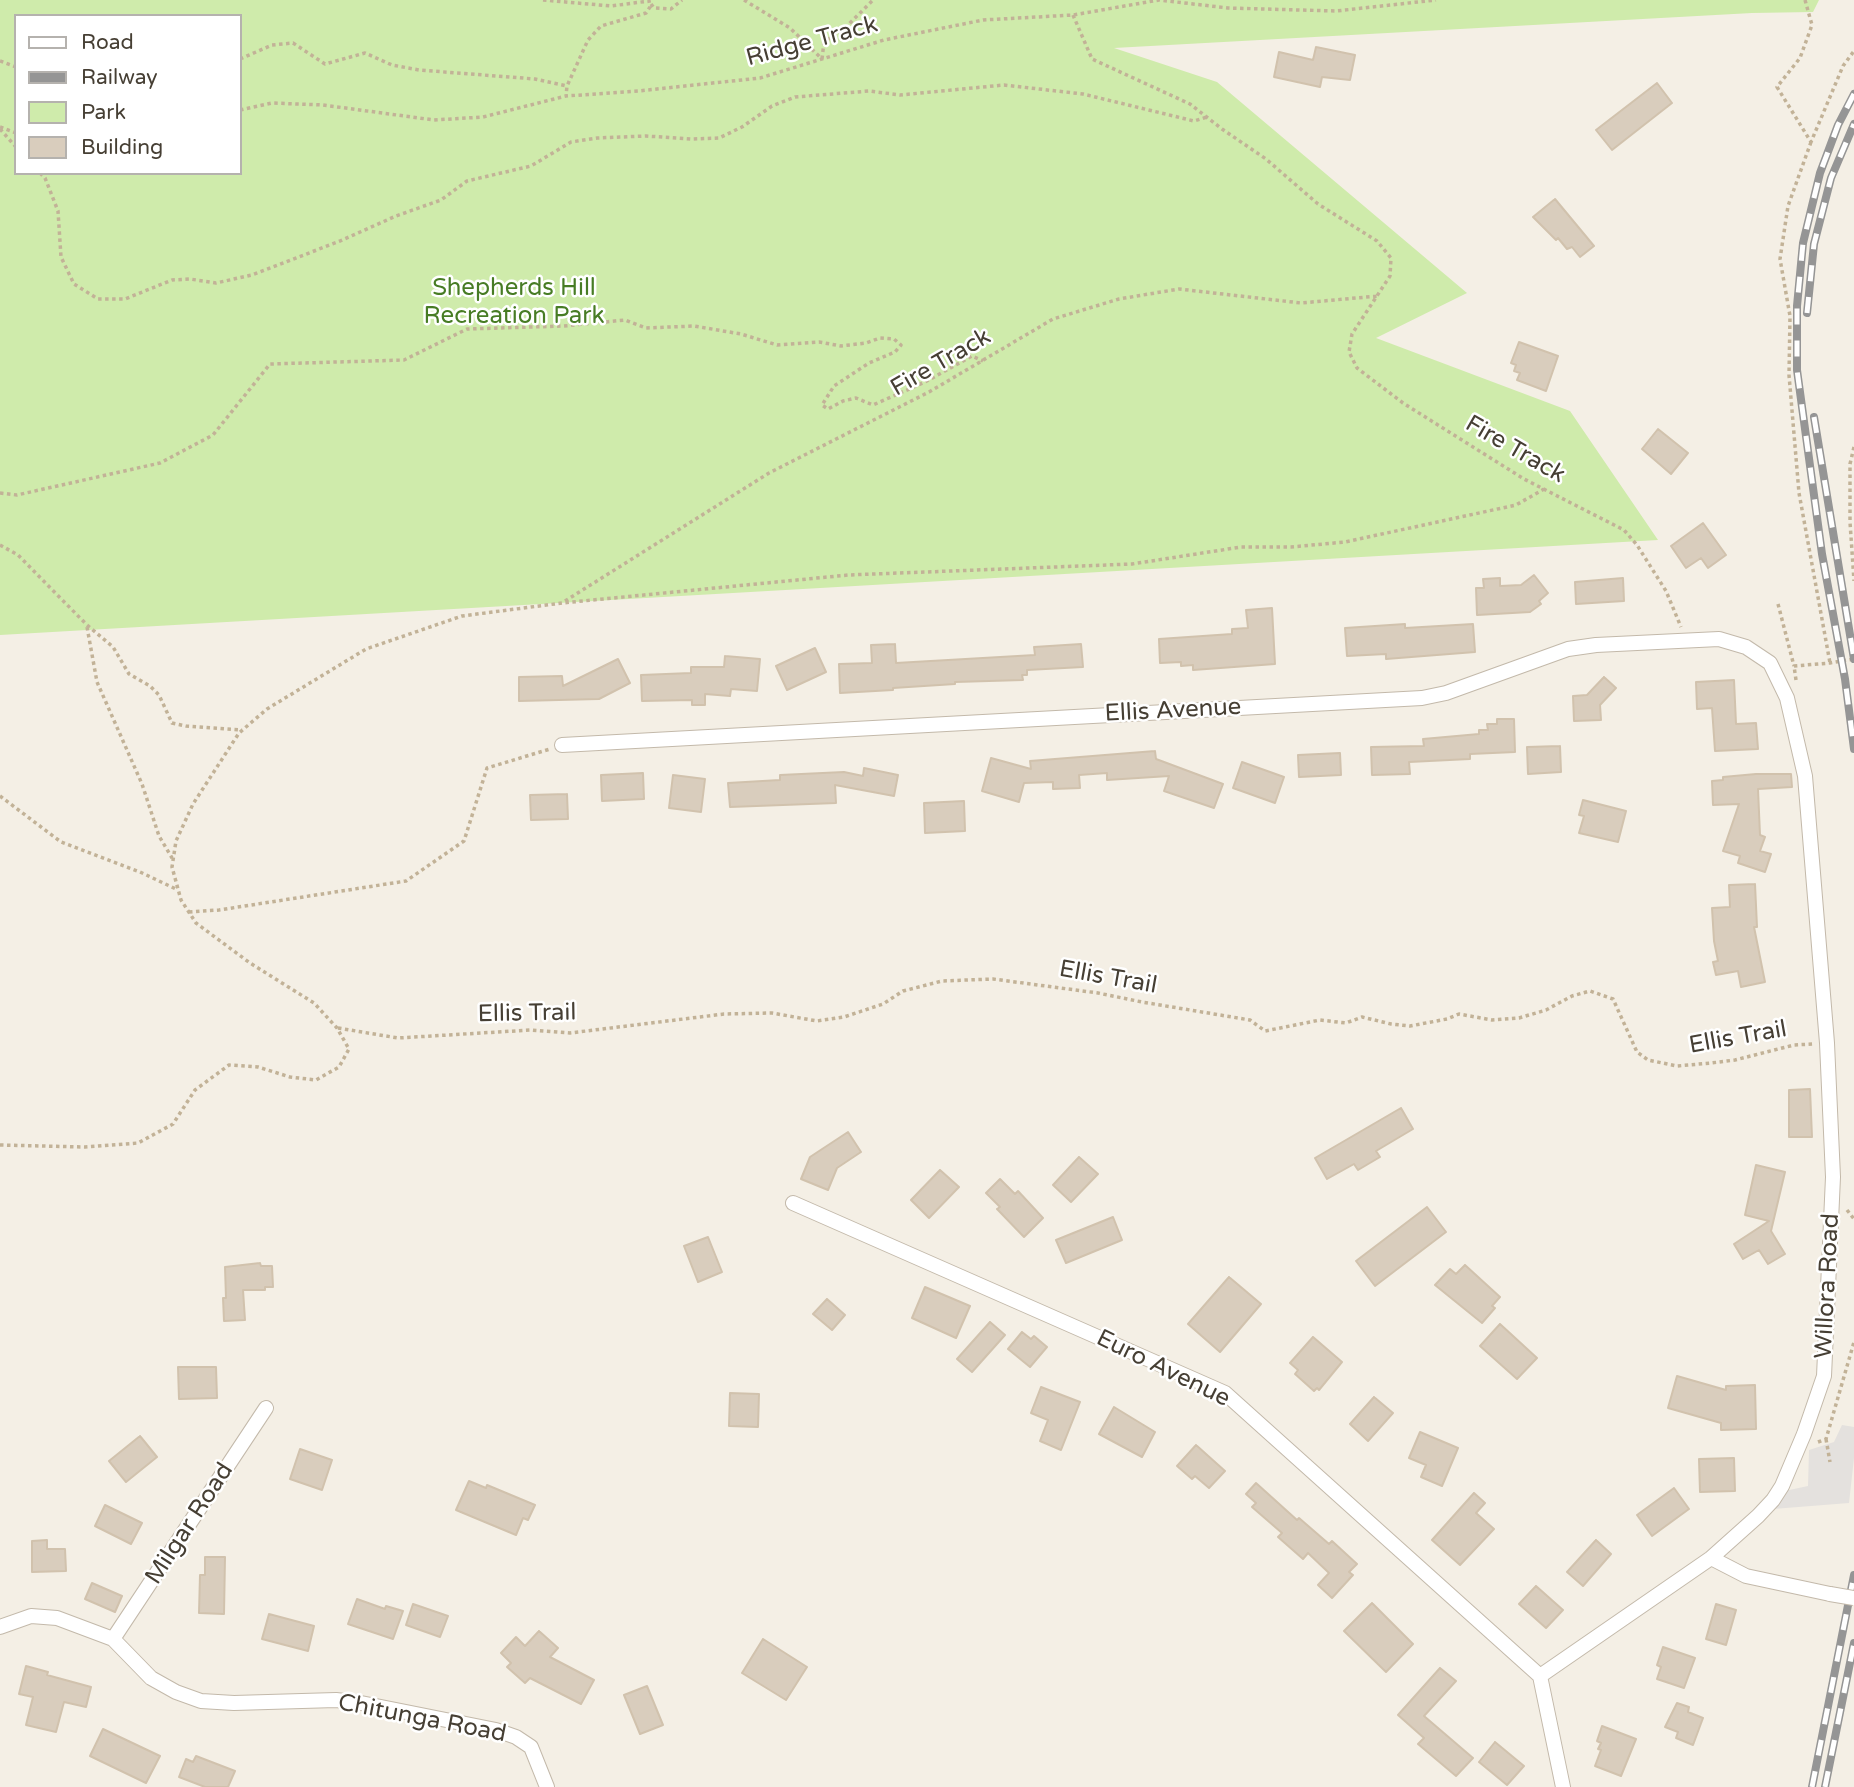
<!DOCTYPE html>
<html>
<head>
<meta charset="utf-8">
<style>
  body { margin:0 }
  #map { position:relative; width:1854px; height:1787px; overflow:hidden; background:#f4efe5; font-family:"Varela Round",sans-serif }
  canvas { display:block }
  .legend { position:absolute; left:14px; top:14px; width:228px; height:161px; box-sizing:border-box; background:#fff; border:2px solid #b5b2ae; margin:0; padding:9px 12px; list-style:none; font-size:21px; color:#463f34 }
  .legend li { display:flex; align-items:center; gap:14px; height:35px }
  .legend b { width:35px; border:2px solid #b5b2ae }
</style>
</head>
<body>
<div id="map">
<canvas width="1854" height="1787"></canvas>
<ul class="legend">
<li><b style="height:9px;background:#fff"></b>Road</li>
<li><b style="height:9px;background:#959595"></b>Railway</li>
<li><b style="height:19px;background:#cfebab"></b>Park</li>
<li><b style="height:19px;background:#d9cdbd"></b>Building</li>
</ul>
</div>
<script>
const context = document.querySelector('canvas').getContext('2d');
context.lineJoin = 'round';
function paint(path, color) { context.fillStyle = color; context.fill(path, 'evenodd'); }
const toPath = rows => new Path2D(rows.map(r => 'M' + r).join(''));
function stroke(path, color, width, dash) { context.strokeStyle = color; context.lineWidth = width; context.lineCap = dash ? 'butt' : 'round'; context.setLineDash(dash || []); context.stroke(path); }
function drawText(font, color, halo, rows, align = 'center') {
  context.font = font + ' "Varela Round",sans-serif'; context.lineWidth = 5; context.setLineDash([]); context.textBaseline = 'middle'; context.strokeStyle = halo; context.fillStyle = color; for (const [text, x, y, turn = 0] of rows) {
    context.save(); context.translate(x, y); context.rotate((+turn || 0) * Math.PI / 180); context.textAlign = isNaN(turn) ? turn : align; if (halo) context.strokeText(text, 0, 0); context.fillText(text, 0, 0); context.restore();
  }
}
paint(toPath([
  [0,0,1819,0,1813,12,1752,13,1114,48,1217,82,1467,293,1376,338,1570,411,1658,540,0,635],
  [16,16,240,16,240,173,16,173]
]), '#cfebab');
paint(toPath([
  [1842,1425,1854,1427,1854,1458,1849,1503,1773,1509,1780,1492,1808,1486,1809,1450,1834,1442]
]), '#e4e1de');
const building = toPath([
  [1316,47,1355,55,1350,80,1322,77,1320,87,1274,77,1279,52,1313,60,1316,47],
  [1657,83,1672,103,1612,150,1596,130,1657,83],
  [1555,199,1594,246,1580,257,1572,247,1567,249,1558,238,1556,240,1533,217,1555,199],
  [1519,342,1558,356,1546,391,1517,380,1520,373,1514,371,1516,365,1511,363,1519,342],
  [1658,429,1688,453,1671,474,1642,449,1658,429],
  [1703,523,1726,555,1708,568,1701,558,1686,568,1671,546,1703,523],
  [1534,575,1548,593,1539,601,1541,604,1530,612,1477,615,1476,588,1484,588,1483,579,1500,578,1500,586,1521,585,1534,575],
  [1623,578,1624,601,1576,604,1575,582,1623,578],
  [1272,608,1275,664,1193,670,1193,665,1181,666,1181,662,1160,663,1159,639,1232,634,1232,629,1248,628,1246,610,1272,608],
  [1405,624,1405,628,1473,624,1475,652,1386,659,1386,654,1347,656,1345,628,1405,624],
  [895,644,896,663,1035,655,1034,647,1081,644,1083,667,1027,670,1027,675,1022,675,1023,680,955,682,955,684,893,688,893,690,840,693,839,664,872,663,871,645,895,644],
  [815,648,826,672,787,690,776,666,815,648],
  [725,656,760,659,757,691,731,689,730,696,705,694,705,705,692,705,692,700,642,701,641,675,691,673,691,667,724,667,725,656],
  [618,659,630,683,599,699,519,701,519,677,562,676,563,686,618,659],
  [1604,677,1616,688,1600,705,1601,720,1574,721,1573,696,1587,695,1604,677],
  [1734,680,1736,724,1756,723,1758,749,1715,751,1712,708,1697,709,1696,682,1734,680],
  [1497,719,1514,719,1515,752,1470,754,1470,759,1409,762,1410,774,1372,775,1371,747,1424,746,1423,739,1479,734,1479,730,1488,730,1487,724,1497,724,1497,719],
  [1560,746,1561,772,1528,774,1527,747,1560,746],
  [1155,751,1156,759,1223,784,1214,808,1164,791,1169,776,1107,780,1107,773,1079,775,1080,788,1053,789,1053,782,1024,783,1019,802,982,791,991,758,1031,769,1030,761,1155,751],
  [1340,753,1341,775,1299,777,1298,755,1340,753],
  [1242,762,1284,777,1275,803,1233,788,1242,762],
  [864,768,898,775,894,796,835,785,836,803,730,807,728,783,780,780,780,775,844,772,863,776,864,768],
  [643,773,644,799,602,801,601,775,643,773],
  [1756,774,1791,774,1792,787,1758,789,1760,835,1765,837,1760,851,1771,854,1765,872,1738,863,1740,856,1723,851,1739,804,1713,805,1712,781,1723,780,1723,777,1756,774],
  [673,775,705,779,701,812,669,808,673,775],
  [567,794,568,819,531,820,530,795,567,794],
  [1583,800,1626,811,1618,842,1579,833,1584,816,1579,815,1583,800],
  [964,801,965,831,925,833,924,803,964,801],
  [1755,884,1757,927,1754,927,1765,982,1741,987,1738,971,1716,975,1713,962,1718,961,1714,941,1712,908,1730,907,1729,885,1755,884],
  [1810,1089,1812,1137,1789,1137,1789,1090,1810,1089],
  [1401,1108,1413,1129,1376,1151,1380,1157,1358,1170,1354,1164,1327,1179,1315,1158,1401,1108],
  [848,1132,861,1152,837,1168,828,1190,801,1179,810,1157,848,1132],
  [1079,1157,1098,1174,1071,1202,1053,1185,1079,1157],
  [1756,1165,1785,1172,1771,1231,1785,1254,1768,1264,1759,1250,1743,1259,1734,1244,1769,1221,1745,1215,1756,1165],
  [940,1170,959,1187,929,1218,911,1200,940,1170],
  [1000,1179,1015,1194,1018,1191,1043,1218,1024,1237,997,1209,1000,1207,986,1193,1000,1179],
  [1427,1207,1446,1232,1375,1286,1356,1261,1427,1207],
  [1113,1217,1122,1240,1066,1263,1056,1240,1113,1217],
  [708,1237,722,1272,698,1282,684,1246,708,1237],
  [260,1263,261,1266,272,1266,273,1287,265,1287,265,1290,243,1290,245,1320,224,1321,223,1298,226,1298,225,1267,260,1263],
  [1465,1265,1500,1297,1492,1306,1495,1308,1482,1323,1435,1285,1450,1269,1456,1274,1465,1265],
  [1229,1277,1261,1304,1220,1352,1188,1324,1229,1277],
  [925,1287,970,1306,956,1338,912,1318,925,1287],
  [827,1299,845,1315,832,1330,813,1314,827,1299],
  [990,1322,1005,1335,972,1372,957,1359,990,1322],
  [1500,1324,1537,1358,1517,1379,1480,1346,1500,1324],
  [1022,1332,1031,1339,1034,1336,1047,1347,1030,1367,1008,1349,1022,1332],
  [1313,1337,1342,1362,1319,1390,1317,1388,1314,1391,1295,1374,1298,1370,1290,1363,1313,1337],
  [178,1367,216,1367,217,1398,179,1399,178,1367],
  [1677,1376,1726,1390,1726,1386,1755,1385,1756,1429,1721,1430,1721,1423,1668,1408,1677,1376],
  [1041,1387,1080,1402,1061,1450,1040,1441,1048,1420,1031,1413,1041,1387],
  [730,1393,759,1394,758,1427,729,1426,730,1393],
  [1374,1397,1393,1413,1368,1441,1350,1424,1374,1397],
  [1114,1407,1155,1432,1142,1457,1099,1434,1114,1407],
  [1420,1432,1458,1448,1442,1486,1421,1477,1426,1465,1409,1458,1420,1432],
  [140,1436,157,1457,126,1482,109,1461,140,1436],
  [1196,1445,1225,1471,1209,1488,1195,1476,1192,1479,1177,1466,1196,1445],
  [300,1449,332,1460,322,1490,290,1479,300,1449],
  [1734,1458,1735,1491,1700,1492,1699,1459,1734,1458],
  [469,1481,486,1488,487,1485,535,1505,528,1520,523,1518,516,1535,456,1510,469,1481],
  [1256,1483,1297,1520,1299,1518,1329,1544,1332,1541,1357,1564,1349,1572,1353,1575,1332,1598,1318,1585,1329,1573,1308,1553,1303,1559,1278,1537,1282,1533,1252,1507,1256,1503,1246,1494,1256,1483],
  [1674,1488,1689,1509,1652,1536,1637,1515,1674,1488],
  [1474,1493,1485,1503,1476,1513,1494,1529,1460,1565,1432,1540,1474,1493],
  [105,1505,142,1523,131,1544,95,1526,105,1505],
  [47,1540,47,1549,65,1549,66,1571,32,1572,32,1541,47,1540],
  [1596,1540,1611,1554,1583,1586,1567,1572,1596,1540],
  [205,1557,225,1557,224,1614,199,1613,200,1575,205,1575,205,1557],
  [92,1583,122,1596,115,1612,85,1599,92,1583],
  [1536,1586,1563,1610,1546,1628,1519,1604,1536,1586],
  [357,1599,385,1609,386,1606,403,1611,393,1639,348,1624,357,1599],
  [1372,1603,1413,1644,1386,1672,1344,1631,1372,1603],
  [413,1604,448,1616,440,1637,406,1625,413,1604],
  [1716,1604,1736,1610,1726,1645,1706,1639,1716,1604],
  [269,1614,314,1626,308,1651,262,1639,269,1614],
  [539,1631,558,1648,550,1657,594,1680,581,1704,530,1678,525,1683,507,1667,511,1663,501,1653,516,1637,525,1646,539,1631],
  [763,1639,807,1667,786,1700,742,1673,763,1639],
  [1663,1647,1695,1658,1684,1688,1657,1679,1661,1667,1657,1665,1663,1647],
  [26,1666,48,1672,47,1675,91,1687,86,1707,64,1702,56,1732,26,1725,33,1697,19,1694,26,1666],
  [1440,1668,1456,1681,1424,1716,1473,1758,1456,1776,1418,1744,1424,1738,1398,1715,1440,1668],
  [647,1686,663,1725,640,1734,624,1695,647,1686],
  [1677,1703,1689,1707,1688,1712,1703,1718,1693,1745,1676,1738,1678,1732,1665,1727,1677,1703],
  [1602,1726,1636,1739,1621,1776,1595,1766,1601,1750,1598,1749,1601,1743,1597,1741,1602,1726],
  [103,1729,160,1756,146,1783,90,1756,103,1729],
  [1495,1742,1524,1766,1507,1785,1479,1762,1495,1742],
  [196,1756,235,1771,228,1787,205,1787,179,1777,186,1759,193,1762,196,1756]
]);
paint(building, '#d9cdbd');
stroke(building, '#d1c2ad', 2);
const street = toPath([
  [562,745,1422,698,1446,693,1568,649,1596,645,1719,639,1746,647,1770,663,1787,698,1805,776,1827,1043,1833,1177,1824,1376,1804,1434,1782,1486,1773,1500,1758,1516,1711,1558,1540,1676,1563,1787],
  [793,1203,1225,1393,1540,1676],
  [1711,1558,1746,1576,1830,1594],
  [0,1627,31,1616,57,1618,113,1639,151,1678,176,1692,201,1701,234,1703,336,1700,361,1703,496,1730,516,1737,531,1747,547,1787],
  [113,1639,266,1408]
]);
stroke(street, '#c3b9aa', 16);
stroke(toPath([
  [543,0,611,6,649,1,650,7,646,13,601,26,588,40,567,86,566,96],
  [744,0,790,28,822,59],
  [1805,0,1812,25,1800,58,1777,87,1811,142,1843,66,1854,51],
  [651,4,654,8,671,9,682,0],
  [1073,15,1092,59,1190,104,1222,129,1266,159,1318,204,1377,241,1391,258,1390,276,1352,334,1349,352,1357,368,1403,403,1524,479,1624,530,1637,545,1666,591,1681,627],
  [240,59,272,45,293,43,325,64,365,53,392,65,419,70,535,79,567,86],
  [822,59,824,42,846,27,873,0],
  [0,61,16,67],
  [240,110,272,103,323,105,434,120,483,117,566,96,638,91,760,78,884,40,983,20,1073,15,1159,0,1228,8,1336,11,1436,0],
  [0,127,16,133],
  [0,129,16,147],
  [1811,142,1788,206,1780,259,1790,316,1789,375,1799,493,1830,663],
  [40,173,45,178,58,211,61,257,74,284,98,299,125,299,172,280,190,279,216,283,252,275,340,241,396,216,441,200,467,181,531,166,571,142,597,138,646,136,691,139,719,138,742,127,772,106,795,97,869,91,900,95,1004,85,1083,94,1194,121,1207,117],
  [1854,447,1850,464,1850,522,1854,581],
  [0,493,17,495,160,463,213,435,270,364,404,360,467,329,564,326,625,320,646,328,694,326,741,334,777,345,819,342,841,346,866,343,880,338,894,339,901,345,895,352,869,363,834,386,822,405,828,409,843,401,856,398,873,405,925,382,972,356,983,361],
  [0,545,18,555,87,625,113,647,129,674,150,686,159,695,172,723,186,726,242,730],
  [565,601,769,473,929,392,1053,319,1119,299,1179,289,1301,303,1378,296],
  [1778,604,1794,666],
  [87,627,97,682,142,784,159,836,172,858],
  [1796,680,1794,666,1830,663,1854,659],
  [0,796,61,842,140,872,178,890],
  [189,912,219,910,406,881,464,841,487,768,550,749],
  [338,1028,398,1038,531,1030,570,1033,724,1014,772,1013,817,1021,844,1017,883,1004,903,991,942,981,993,979,1098,993,1142,1002,1250,1020,1265,1031,1320,1020,1346,1023,1362,1017,1391,1024,1410,1026,1447,1019,1459,1014,1492,1020,1519,1018,1546,1010,1572,996,1590,991,1613,999,1637,1052,1648,1060,1677,1066,1711,1063,1735,1060,1794,1045,1814,1044],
  [0,1145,85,1147,138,1143,173,1124,195,1090,229,1065,258,1067,290,1077,316,1080,339,1067,349,1049,337,1028,314,1003,250,963,196,923,181,900,172,867,176,841,193,804,239,733,267,709,366,649,462,616,562,603,848,575,1132,564,1241,547,1291,547,1345,542,1516,505,1544,489],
  [1847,1210,1854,1219],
  [1826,1439,1830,1462],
  [1818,1442,1826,1439,1854,1342]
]), '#c2b297', 3.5, [3.5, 3.5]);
stroke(street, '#fff', 14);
const rail = toPath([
  [1854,94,1838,125,1820,173,1803,243,1797,306,1797,370,1822,554,1845,679,1854,749],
  [1807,313,1814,244,1831,178,1854,124],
  [1814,417,1854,659],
  [1812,1787,1854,1575],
  [1825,1787,1854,1643]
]);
stroke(rail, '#959595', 8);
stroke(rail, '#fff', 5, [16]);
const streetBridge = toPath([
  [1830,1594,1854,1598]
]);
stroke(streetBridge, '#c3b9aa', 16, []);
stroke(streetBridge, '#fff', 14);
drawText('24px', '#463f34', '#fff', [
  ["Ridge Track",812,42,-15],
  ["Fire Track",941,363,-30],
  ["Fire Track",1515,450,30],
  ["Ellis Avenue",1173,711,-3],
  ["Ellis Trail",1108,978,10],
  ["Ellis Trail",527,1014,-1],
  ["Ellis Trail",1738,1038,-10],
  ["Willora Road",1828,1286,-87],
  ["Euro Avenue",1163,1369,26],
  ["Milgar Road",190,1524,-57],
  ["Chitunga Road",422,1719,11]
]);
drawText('24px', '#477c24', '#fff', [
  ["Shepherds Hill",514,289],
  ["Recreation Park",514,317]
]);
</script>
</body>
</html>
